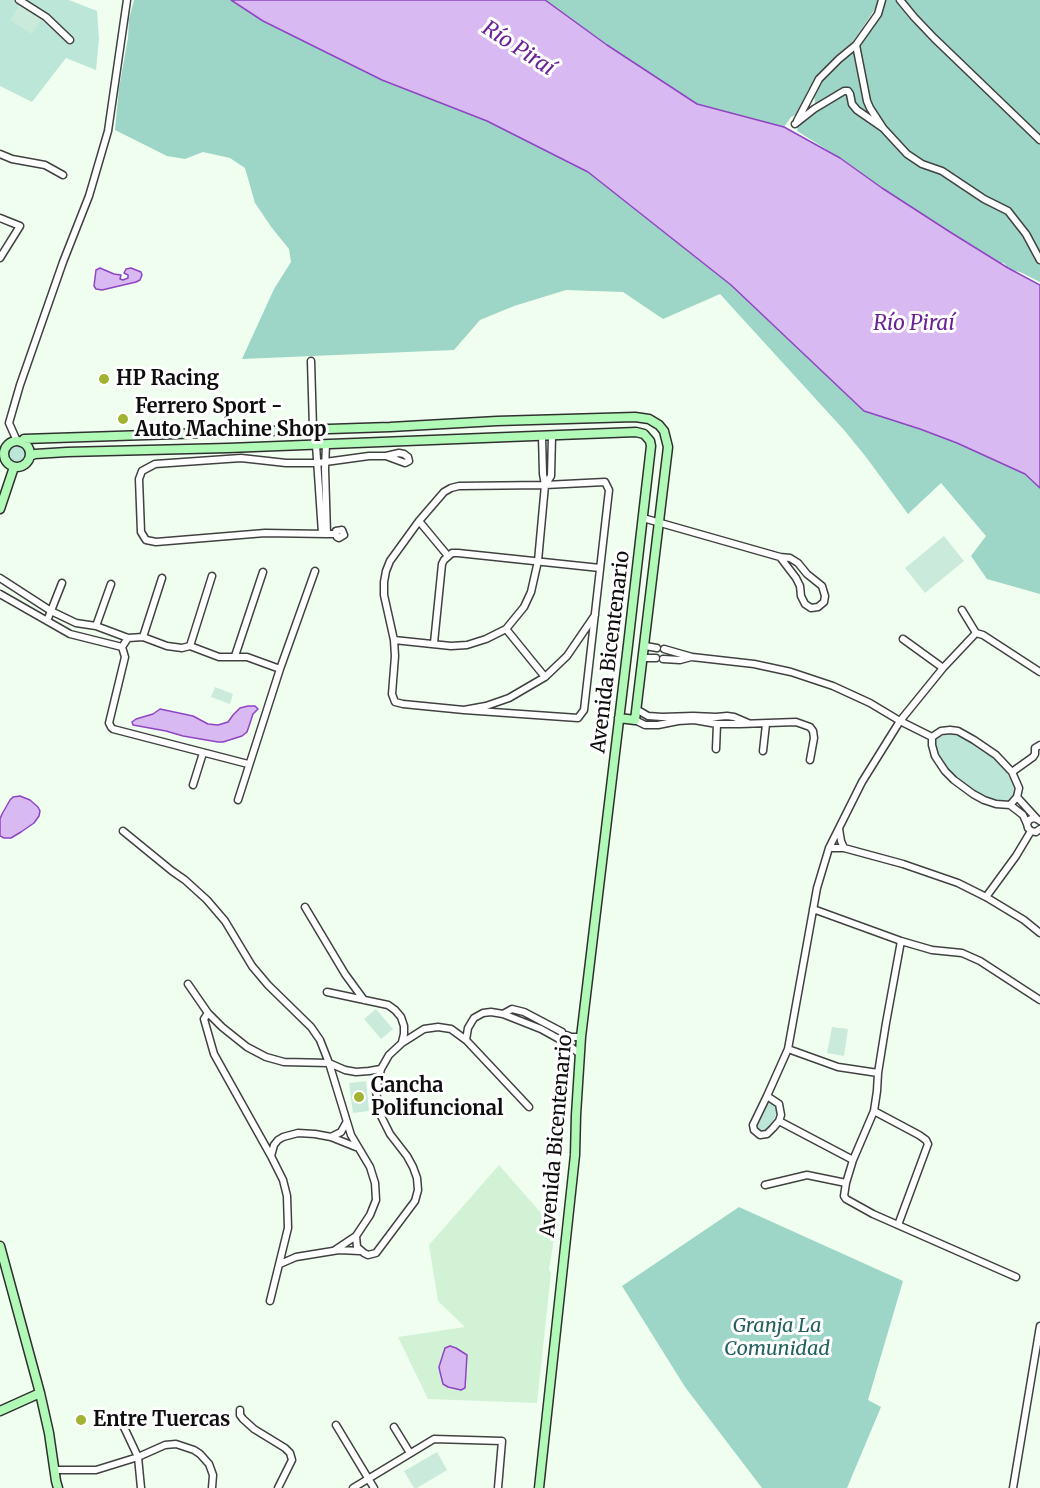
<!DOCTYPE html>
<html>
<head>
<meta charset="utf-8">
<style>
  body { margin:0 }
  canvas { display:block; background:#f0fef0 }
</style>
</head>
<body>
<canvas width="1040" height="1488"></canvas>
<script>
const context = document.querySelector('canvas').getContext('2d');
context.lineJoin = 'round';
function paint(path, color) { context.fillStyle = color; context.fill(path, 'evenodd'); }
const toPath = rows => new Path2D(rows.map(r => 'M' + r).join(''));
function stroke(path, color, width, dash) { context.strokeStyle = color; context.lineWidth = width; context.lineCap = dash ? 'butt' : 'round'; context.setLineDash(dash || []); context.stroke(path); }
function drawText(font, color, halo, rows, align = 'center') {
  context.font = font + ' Merriweather,serif'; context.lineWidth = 6; context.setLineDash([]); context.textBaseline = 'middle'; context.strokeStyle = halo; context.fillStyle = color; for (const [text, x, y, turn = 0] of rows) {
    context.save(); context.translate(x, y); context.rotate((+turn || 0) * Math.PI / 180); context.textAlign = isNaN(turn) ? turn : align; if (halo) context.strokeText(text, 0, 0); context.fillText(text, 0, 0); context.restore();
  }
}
paint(toPath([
  [499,1165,540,1212,546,1223,556,1225,549,1270,551,1273,537,1403,428,1399,398,1337,465,1327,438,1301,429,1245]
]), '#d2f2d5');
paint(toPath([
  [0,0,69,0,97,11,99,39,96,70,66,58,32,102,0,86],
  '7 454a9 9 0 1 1 18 0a9 9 0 1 1-18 0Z',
  [952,734,970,741,985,751,1005,769,1014,787,1014,798,1011,801,1007,803,997,802,982,797,953,776,938,757,934,743,937,738,944,735],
  [768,1103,774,1104,779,1109,768,1130,762,1131,757,1128,757,1122,765,1105]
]), '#bce6d8');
paint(toPath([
  [134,0,231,0,263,21,382,80,487,121,588,172,731,285,864,411,920,429,957,443,1025,474,1040,488,1040,594,987,579,971,556,986,536,941,483,908,514,866,457,844,430,720,294,663,319,623,292,566,290,514,306,480,320,454,350,242,359,274,289,291,262,289,249,272,228,255,203,245,168,230,158,203,152,185,159,167,156,115,130,119,88,128,38,129,19],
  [545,0,879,0,875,9,852,43,824,69,808,90,798,114,791,117,784,127,697,104,607,45],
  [885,0,899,0,1040,142,1040,256,1009,210,923,164,899,145,871,107,858,45,881,12,885,5],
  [903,0,1040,0,1040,137,934,36],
  [855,49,866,103,880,124,857,109,849,90,816,105,815,103,814,95,821,79],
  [847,92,851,103,883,129,927,170,941,173,1007,212,1029,242,1040,263,1040,282,1020,272,1015,271,1008,268,1004,263,1001,263,950,232,889,193,845,161,797,131,798,125,806,117],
  [739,1207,903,1281,868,1400,881,1407,847,1488,762,1488,685,1387,622,1286]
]), '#9dd5c7');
paint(toPath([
  [19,5,41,19,32,34,10,20],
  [944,536,964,561,925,593,905,568],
  [215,687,233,694,230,704,211,697],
  [376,1009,393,1029,381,1039,364,1019],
  [832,1027,848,1029,844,1056,827,1053],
  [366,1081,369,1111,353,1113,349,1083],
  [437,1452,447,1470,417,1488,414,1488,404,1471]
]), '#caebdc');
const water = toPath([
  [231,0,545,0,607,45,697,104,784,127,840,158,882,188,950,232,1008,268,1040,285,1040,488,1025,474,957,443,920,429,864,411,731,285,588,172,487,121,382,80,263,21,231,0],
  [100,268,114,274,121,275,120,279,123,280,128,278,128,275,124,273,126,269,131,268,141,272,142,275,140,280,136,282,102,290,96,289,94,286,96,270,100,268],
  [248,706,255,706,258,709,253,714,247,732,242,736,223,742,218,742,183,736,166,731,133,725,132,722,136,719,153,714,160,709,193,716,208,724,218,725,228,722,233,715,240,708,248,706],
  [20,796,30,800,38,807,40,811,39,816,34,823,21,832,11,838,4,838,0,836,0,819,2,814,10,800,13,797,20,796],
  [450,1346,456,1348,467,1355,465,1388,461,1390,448,1387,443,1384,440,1372,439,1367,445,1348,450,1346]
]);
paint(water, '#d9b9f1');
stroke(water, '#8f45c3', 1.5);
const street = toPath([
  [19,0,46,17,70,40],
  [900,0,914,17,934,38,1040,140],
  [856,45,867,101,870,108,883,128],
  [797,121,819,79,839,59,856,45,878,14,882,0],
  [795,124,814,109,844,91,848,91,850,94,852,104,857,110,883,128,907,154,922,164,942,171,984,199,1008,211,1026,234,1040,260],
  [0,154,12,159,45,165,63,175],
  [0,218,20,226,0,258],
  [311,361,313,428],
  [17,441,9,423,20,385,63,262,89,196,108,131,127,0],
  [326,444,325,469,327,534],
  [316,445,322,533],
  [545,485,551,476,552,436],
  [643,518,780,557,790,558,798,563,807,574,822,586,825,596,824,602,818,607,811,608,805,604,801,596,800,586,796,578,780,557],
  [419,521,448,556],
  [336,534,336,531,342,530,344,535,339,538,337,537,336,534,327,534,265,533,156,542,146,540,141,532,139,479,142,471,155,464,241,458,286,463,318,463,369,456,386,456,399,453,404,454,408,457,409,461,405,463,386,456],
  [0,578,51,611,76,623,96,626,128,638,143,637,167,646,182,648,190,646,219,657,247,657,280,669],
  [0,594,70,634,122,647],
  [962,610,976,633,983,635,1040,672],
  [47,621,62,583],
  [96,626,111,584],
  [506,629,545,677],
  [143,637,162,578],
  [128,638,122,647,125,657,109,723,111,727,113,729,248,764],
  [903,639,943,668],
  [394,640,451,646,467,645,486,639,506,629,524,607,531,592,538,561,545,485,543,474,542,436],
  [434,643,442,564,444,560,452,553,458,553,600,568],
  [190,646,212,576],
  [645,646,657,648],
  [664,649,692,657,754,664,791,672,833,686,870,703,900,721,932,737],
  [235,656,263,572],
  [643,658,656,658],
  [663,659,680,660,691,657],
  [636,709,648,716,662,717,693,716,716,717,727,716,734,717,748,723],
  [464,710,578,718,584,710,609,490,605,482,545,485,459,486,451,488,444,492,419,521,390,561,386,571,384,582,384,595,394,640,395,656,392,694,395,702,403,704,464,710,486,706,509,698,545,677,567,656,595,615],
  [635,720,645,725,658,725,678,721,694,720,717,724,740,724,796,722,810,727,813,731,814,738,810,760],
  [932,737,932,745,935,756,945,771,954,780,973,794,984,800,996,804,1010,805,1023,815,1027,824],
  [932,737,941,731,950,730,958,731,974,740,996,755,1012,772,1019,788,1017,797,1010,805],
  [716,749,717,724],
  [763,751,766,724],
  [1012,772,1033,757,1035,754,1035,748,1040,745],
  [193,785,203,753],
  [1017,797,1037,819],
  [238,800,280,669,315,571],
  [1040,821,1037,819,1033,818,1029,820,1027,824,1028,828,1031,831,1036,832,1040,829],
  [839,829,841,841,844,848],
  [123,831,172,871,185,880,207,900,225,921,252,966,268,985,311,1027,320,1040,329,1063,351,1135,370,1167,375,1183,376,1200,370,1215,356,1236,357,1247,364,1253,368,1255,376,1253,415,1201,418,1190,417,1178,413,1167,407,1156,390,1134,380,1114,376,1091,381,1069,389,1055,402,1043,424,1029,438,1027,451,1029,466,1040,529,1107],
  [829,848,844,848,903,864,958,883,986,897,1024,920,1040,933],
  [986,897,1016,856,1031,831],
  [305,907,345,974,364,1000],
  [813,909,901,941,932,950,962,953,980,961,1040,1000],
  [901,941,886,1023,878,1073,877,1091,874,1111,853,1160,846,1183,844,1196,846,1199,873,1214,1016,1277],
  [188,984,208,1013,222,1027,247,1047,266,1057,284,1062,329,1063,345,1070,356,1072,369,1071,381,1069],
  [327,992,388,1005,395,1010,401,1017,404,1026,404,1034,402,1042],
  [208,1013,204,1019,214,1054,271,1156,283,1180,287,1196,288,1228,270,1301],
  [503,1014,512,1009,524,1012,562,1032],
  [566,1035,571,1037,581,1037],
  [466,1040,468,1028,474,1018,483,1013,491,1012,503,1014,541,1029,559,1039],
  [563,1041,580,1054],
  [788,1049,838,1067,878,1073],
  [767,1096,779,1104,781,1115,779,1121,773,1128,767,1134,760,1135,754,1130,753,1125,767,1096,788,1049,817,888,829,848,862,782,900,721,943,668,976,633],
  [874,1111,919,1135,926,1140,928,1144,898,1225],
  [779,1121,853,1160],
  [331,1137,341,1132,346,1123],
  [271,1156,274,1145,278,1140,283,1137,298,1133,315,1134,331,1137,356,1147],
  [765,1185,807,1175,846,1183],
  [335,1250,356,1236],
  [280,1264,296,1257,339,1250,360,1251],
  [240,1410,240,1415,243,1419,254,1429,285,1448,290,1453,292,1460,278,1488],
  [122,1423,138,1457,141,1488],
  [336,1425,374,1488],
  [394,1427,410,1453],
  [54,1470,96,1470,138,1457,165,1445,176,1444,194,1450,200,1454,209,1464,213,1475,212,1488],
  [353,1488,434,1439,502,1441,498,1488],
  [1013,1488,1040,1326]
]);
const secondary = toPath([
  '4 454a13 13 0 1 1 26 0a13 13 0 1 1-26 0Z',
  [21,442,24,439,390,427,497,421,635,417,649,419,659,425,664,431,668,447,635,720,619,718],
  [30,456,35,454,67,452,228,448,636,432,644,434,650,441,651,446,628,645,581,1037,576,1115,575,1155,539,1488],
  [0,509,14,467],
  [0,1246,40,1393,49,1433,56,1481,58,1488],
  [0,1411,40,1393]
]);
stroke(street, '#414141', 9);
stroke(secondary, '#303030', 11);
stroke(street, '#fff', 6);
stroke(secondary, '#b0f9b6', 8);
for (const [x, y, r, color] of [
  [104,379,6,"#a1b331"],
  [123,419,6,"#a1b331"],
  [359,1097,6,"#a1b331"],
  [81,1420,6,"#a1b331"]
]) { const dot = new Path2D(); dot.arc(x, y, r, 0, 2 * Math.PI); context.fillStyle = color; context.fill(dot); stroke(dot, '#fff', 2); }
drawText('bold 20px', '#0e0e0e', '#fff', [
  ["HP Racing",116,379],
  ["Ferrero Sport -",135,407],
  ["Auto Machine Shop",135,430],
  ["Cancha",371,1086],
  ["Polifuncional",371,1109],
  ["Entre Tuercas",93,1420]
], 'left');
drawText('20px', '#0e0e0e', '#fff', [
  ["Avenida Bicentenario",611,652,-83],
  ["Avenida Bicentenario",557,1136,-85]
]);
drawText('italic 20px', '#236160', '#fff', [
  ["Granja La",777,1326],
  ["Comunidad",777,1349]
]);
drawText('italic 21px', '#6a2196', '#fff', [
  ["Río Piraí",518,49,33],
  ["Río Piraí",914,324]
]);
</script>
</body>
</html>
